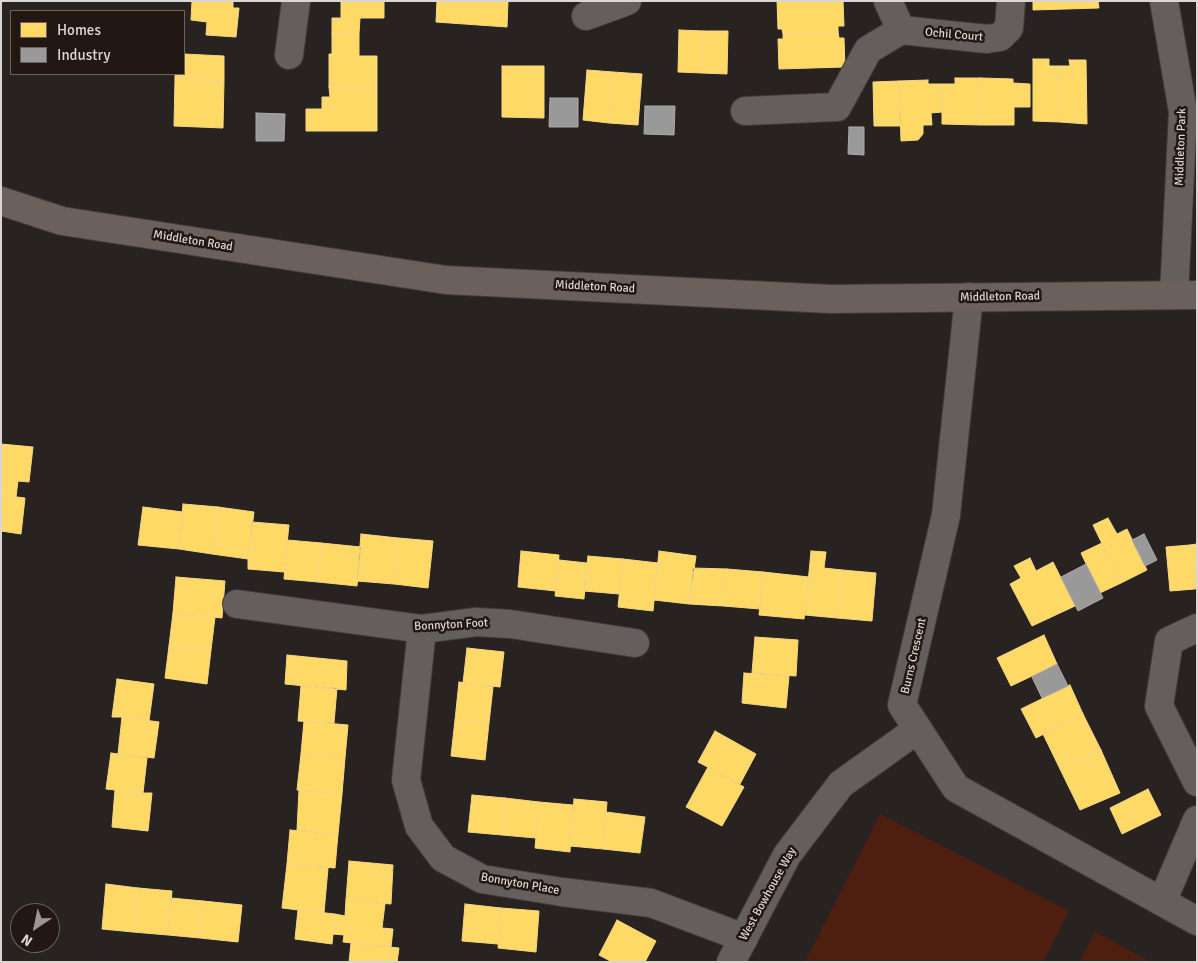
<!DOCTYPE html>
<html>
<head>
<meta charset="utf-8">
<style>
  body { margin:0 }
  #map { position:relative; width:1198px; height:963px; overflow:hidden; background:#282220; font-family:Signika,sans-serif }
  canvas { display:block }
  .frame { position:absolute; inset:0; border:2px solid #ddd5d2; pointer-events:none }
  .legend { position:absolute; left:10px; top:10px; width:175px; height:65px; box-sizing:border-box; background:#221713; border:1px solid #6d635f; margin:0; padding:6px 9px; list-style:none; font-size:15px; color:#ddd5d2 }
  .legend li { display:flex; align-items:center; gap:10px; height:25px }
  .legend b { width:25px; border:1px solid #6d635f }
  .north { position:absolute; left:10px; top:903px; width:50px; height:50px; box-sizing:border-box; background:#221713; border:1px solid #6d635f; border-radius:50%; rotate:214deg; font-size:14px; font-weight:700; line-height:20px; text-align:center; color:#ddd5d2 }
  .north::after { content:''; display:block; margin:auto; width:18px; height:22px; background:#9e9694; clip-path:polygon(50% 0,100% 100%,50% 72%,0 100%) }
</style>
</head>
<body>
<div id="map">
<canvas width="1198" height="963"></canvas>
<div class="frame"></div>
<ul class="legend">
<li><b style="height:14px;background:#ffd966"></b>Homes</li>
<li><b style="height:14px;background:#999"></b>Industry</li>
</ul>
<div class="north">N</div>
</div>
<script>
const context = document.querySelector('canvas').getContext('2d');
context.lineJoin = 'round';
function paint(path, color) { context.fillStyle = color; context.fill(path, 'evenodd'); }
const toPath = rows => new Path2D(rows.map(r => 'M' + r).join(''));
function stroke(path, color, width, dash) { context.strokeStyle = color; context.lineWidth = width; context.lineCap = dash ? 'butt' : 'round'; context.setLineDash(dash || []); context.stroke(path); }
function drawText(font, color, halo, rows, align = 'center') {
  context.font = font + ' Signika,sans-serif'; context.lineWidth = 5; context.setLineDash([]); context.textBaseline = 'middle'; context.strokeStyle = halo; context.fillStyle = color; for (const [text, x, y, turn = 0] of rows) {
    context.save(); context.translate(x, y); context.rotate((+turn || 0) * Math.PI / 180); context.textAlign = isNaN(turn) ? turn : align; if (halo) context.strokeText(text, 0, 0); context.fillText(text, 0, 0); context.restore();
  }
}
paint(toPath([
  [880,814,1069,911,1043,962,805,962],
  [1095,932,1151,962,1080,962]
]), '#4e1f11');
const homes = toPath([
  [192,1,233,1,233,8,239,8,236,37,206,35,207,22,191,20,192,1],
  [341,1,384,1,384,18,360,18,359,34,332,34,332,18,341,18,341,1],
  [437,1,508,1,507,27,436,22,437,1],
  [777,1,843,1,844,26,838,26,838,32,783,34,782,29,778,29,777,1],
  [1033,1,1098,1,1099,8,1033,10,1033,1],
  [679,30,704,31,702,73,678,72,679,30],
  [704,31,728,31,727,74,702,73,704,31],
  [838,32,839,38,844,38,845,67,779,69,778,39,783,39,783,34,838,32],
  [332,34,359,34,359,56,377,56,377,87,329,87,329,54,332,54,332,34],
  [184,54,224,56,224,81,175,79,175,74,184,74,184,54],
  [1033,59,1049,59,1049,66,1059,66,1060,122,1033,121,1033,59],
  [1069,60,1086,60,1087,124,1060,122,1059,66,1070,66,1069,60],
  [502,66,544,66,544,118,502,117,502,66],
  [587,70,613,72,609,123,583,120,587,70],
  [613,72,642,74,638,125,609,123,613,72],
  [955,78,981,78,980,125,942,124,942,84,955,84,955,78],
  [981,78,1013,79,1013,83,1030,84,1030,107,1014,107,1014,125,980,125,981,78],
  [175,79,224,81,223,128,174,126,175,79],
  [928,80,928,84,942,84,942,112,931,113,932,125,923,125,923,134,918,140,901,141,899,81,928,80],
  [899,81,900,126,874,126,873,82,899,81],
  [329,87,377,87,377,131,306,131,306,109,322,109,322,97,330,97,329,87],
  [1,444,33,447,29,482,18,481,16,497,1,495,1,444],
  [1,495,25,498,21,534,1,531,1,495],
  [183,504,218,507,212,554,179,549,183,504],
  [143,507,183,512,179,549,138,545,143,507],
  [218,507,254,512,248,559,212,554,218,507],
  [1108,518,1117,534,1127,529,1147,570,1121,583,1093,525,1108,518],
  [252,522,289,525,284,572,248,569,248,559,252,522],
  [361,534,398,538,394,584,357,581,361,534],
  [398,538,433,541,428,588,394,584,398,538],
  [287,540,321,543,318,582,284,579,287,540],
  [321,543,361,547,357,586,318,582,321,543],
  [1102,543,1121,583,1100,593,1081,553,1102,543],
  [1197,544,1197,588,1195,589,1190,545,1197,544],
  [1190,545,1195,589,1170,591,1166,547,1190,545],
  [521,551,559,555,556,591,518,587,521,551],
  [659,551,696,556,689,604,654,600,659,551],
  [811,551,826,552,824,568,842,570,837,618,805,615,811,551],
  [588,556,623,559,619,594,584,591,588,556],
  [1030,558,1036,571,1053,562,1075,606,1032,626,1010,584,1021,578,1014,566,1030,558],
  [623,559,658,563,653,611,618,607,623,559],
  [559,560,587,563,584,599,555,596,559,560],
  [693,568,727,569,723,606,689,604,693,568],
  [727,569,763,572,760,609,723,606,727,569],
  [842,570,876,573,872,621,837,618,842,570],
  [763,572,809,577,804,619,759,615,763,572],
  [176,577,225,581,222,618,173,613,176,577],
  [173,613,215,617,211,650,169,646,173,613],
  [1044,635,1057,664,1011,686,997,658,1044,635],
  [755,637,798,640,796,676,752,673,755,637],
  [169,646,211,650,207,684,165,678,169,646],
  [467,648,504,652,500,687,463,683,467,648],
  [287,655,347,661,346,690,285,684,287,655],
  [744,673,789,676,786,708,742,703,744,673],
  [117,679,154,684,149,721,122,717,112,717,117,679],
  [459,682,493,687,489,723,455,720,459,682],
  [1070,685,1083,714,1036,738,1021,709,1070,685],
  [301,686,337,688,334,723,298,721,301,686],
  [1083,714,1101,750,1060,769,1043,734,1083,714],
  [122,717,159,722,154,758,118,754,122,717],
  [455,720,489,723,485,760,451,756,455,720],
  [304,721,348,725,345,758,301,754,304,721],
  [715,731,756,754,740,784,698,762,715,731],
  [1101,750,1120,793,1080,810,1060,769,1101,750],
  [111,753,147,758,143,793,106,789,111,753],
  [301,754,345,758,342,794,297,790,301,754],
  [708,767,744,787,722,826,686,807,708,767],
  [1148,789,1161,815,1122,834,1110,808,1148,789],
  [115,790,143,793,152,793,148,831,112,827,115,790],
  [299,790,342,794,338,834,297,830,299,790],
  [472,795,505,798,502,835,468,832,472,795],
  [505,798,539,802,536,838,502,835,505,798],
  [574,799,607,802,603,849,570,846,574,799],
  [539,802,573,805,570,852,535,848,539,802],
  [606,812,645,817,640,853,603,849,606,812],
  [290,830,338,834,335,868,287,864,290,830],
  [349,861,393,865,391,904,346,900,349,861],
  [287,864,328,868,324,913,282,908,287,864],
  [106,884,138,888,133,932,102,929,106,884],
  [138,888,172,891,168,935,133,932,138,888],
  [171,898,203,901,200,938,168,935,171,898],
  [346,900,385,904,382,928,393,929,391,947,343,942,344,935,333,934,335,914,345,916,346,900],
  [203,901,242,905,238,942,200,938,203,901],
  [465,904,501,908,498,944,462,941,465,904],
  [501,908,539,911,536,952,498,948,501,908],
  [298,910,335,914,332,944,295,939,298,910],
  [617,920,656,941,645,962,612,962,599,955,617,920],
  [351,943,399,948,397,962,349,962,351,943]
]);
paint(homes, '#ffd966');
stroke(homes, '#f5d886', 1);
const industry = toPath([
  [550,98,578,98,578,127,549,127,550,98],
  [645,106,675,106,674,135,644,134,645,106],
  [256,113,285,114,284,141,256,141,256,113],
  [849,127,864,127,864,155,848,154,849,127],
  [1144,534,1157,560,1145,566,1132,540,1144,534],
  [1086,564,1103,598,1078,611,1061,577,1086,564],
  [1057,664,1068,686,1042,698,1032,677,1057,664]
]);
paint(industry, '#999');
stroke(industry, '#adabaa', 1);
const minor = toPath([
  [888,1,901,30,987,39,1000,37,1009,28,1011,1],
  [1164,1,1183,112,1174,295],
  [586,16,627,1],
  [289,55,296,1],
  [745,111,837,107,868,50,901,30],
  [969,297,946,515,902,705,956,788,1197,921],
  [237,604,422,629,476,622,510,624,635,643],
  [1197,628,1169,641,1159,706,1197,782],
  [422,629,406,780,419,826,443,858,482,879,562,892,651,903,744,938],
  [1162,902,1197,820],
  [731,962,787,855,841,784,918,729]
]);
const major = toPath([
  [1,201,62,221,446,280,831,299,1197,295]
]);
stroke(minor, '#423c3a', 30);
stroke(major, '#423c3a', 30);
stroke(minor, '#645e5d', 28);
stroke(major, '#6b605c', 28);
drawText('12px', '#ddd5d2', '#221713', [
  ["Ochil Court",954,35,5],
  ["Middleton Park",1181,147,-88],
  ["Middleton Road",193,241,9],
  ["Middleton Road",595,287,3],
  ["Middleton Road",1000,297,-1],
  ["Bonnyton Foot",451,625,-3],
  ["Burns Crescent",914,656,-77],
  ["Bonnyton Place",520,884,10],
  ["West Bowhouse Way",768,894,-61]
]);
</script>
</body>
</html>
